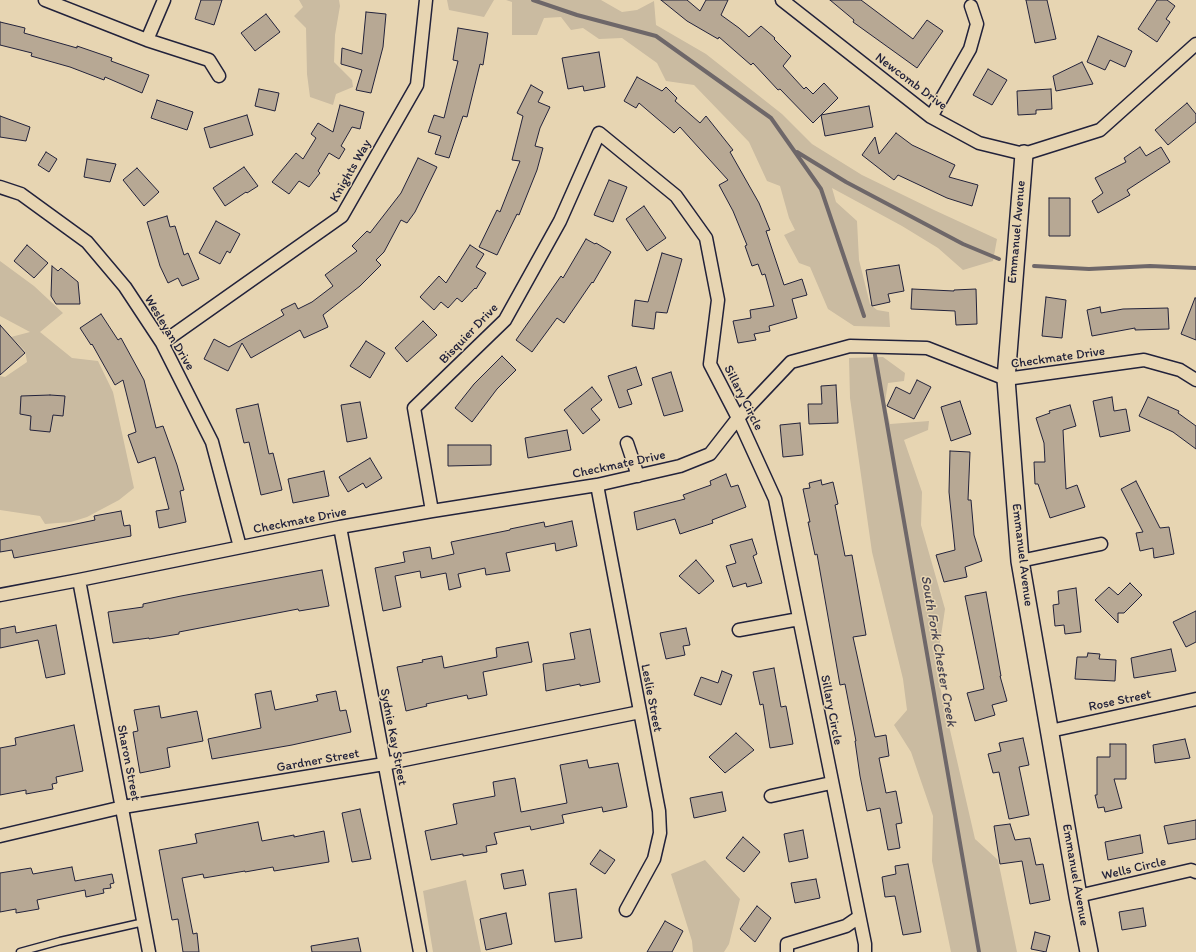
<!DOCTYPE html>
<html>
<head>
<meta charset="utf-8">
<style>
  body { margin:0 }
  canvas { display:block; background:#e7d5b2 }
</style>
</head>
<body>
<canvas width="1196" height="952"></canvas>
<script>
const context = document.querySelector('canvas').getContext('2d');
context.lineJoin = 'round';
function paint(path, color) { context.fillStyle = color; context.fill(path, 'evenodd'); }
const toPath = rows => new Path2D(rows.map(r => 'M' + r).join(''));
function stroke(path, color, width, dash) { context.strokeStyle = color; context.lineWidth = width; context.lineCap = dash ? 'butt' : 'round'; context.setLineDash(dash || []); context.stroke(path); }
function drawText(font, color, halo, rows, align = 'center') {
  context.font = font + ' Itim,sans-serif'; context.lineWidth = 3; context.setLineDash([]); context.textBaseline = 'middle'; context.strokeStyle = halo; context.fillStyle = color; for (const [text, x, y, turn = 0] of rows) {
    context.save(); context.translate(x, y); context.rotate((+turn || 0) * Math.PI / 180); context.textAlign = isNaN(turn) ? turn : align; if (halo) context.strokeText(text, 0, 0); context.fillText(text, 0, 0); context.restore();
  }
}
paint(toPath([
  [299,0,339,0,340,6,335,35,334,62,352,80,353,87,336,94,333,105,310,97,307,74,306,28,294,16,303,7],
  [447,0,494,0,484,17,449,10],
  [506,0,601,0,622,12,637,10,654,1,656,25,706,54,782,114,812,144,862,175,934,210,997,239,993,261,963,270,938,248,902,226,832,188,836,202,857,221,859,260,870,304,877,310,889,312,890,327,854,326,828,309,810,267,799,263,784,235,795,230,789,218,780,186,767,181,749,142,694,85,666,81,657,63,622,38,599,39,583,28,571,30,561,17,544,18,537,35,512,35,512,2],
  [0,261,34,286,63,313,40,332,72,358,98,361,113,392,134,488,119,500,87,517,71,522,45,524,40,516,0,510,0,376,5,377,27,362,25,351,11,337,30,332,0,316],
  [883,357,905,373,904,381,888,383,885,402,890,424,929,421,928,430,904,440,922,492,921,525,945,609,936,669,975,839,998,860,1017,952,951,952,932,861,933,816,911,752,894,725,907,710,903,679,872,552,850,398,849,358],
  [705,860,740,899,729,944,724,952,693,952,692,941,671,874],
  [466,880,481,952,433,952,423,891]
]), '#cabba1');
stroke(toPath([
  [533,0,577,15,656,36,771,118,821,189,864,316],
  [797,152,846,182,963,244,999,259],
  [1034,266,1089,269,1150,266,1196,268],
  [875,355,979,952]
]), '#6e6769', 4);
const building = toPath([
  [201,0,222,0,214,25,195,19,201,0],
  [661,0,687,0,700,11,706,0,728,0,721,15,739,28,749,37,761,26,775,38,774,39,791,56,783,66,804,89,806,87,813,94,824,83,838,98,813,123,780,89,778,90,753,63,751,65,719,37,718,39,687,21,661,0],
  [830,0,861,0,913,39,927,20,943,31,917,68,853,22,854,20,830,0],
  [1026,0,1047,0,1056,39,1035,43,1026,0],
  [1157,0,1167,0,1175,6,1166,19,1170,22,1157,42,1138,29,1157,0],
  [366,12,386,14,383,47,371,93,356,90,362,70,341,64,342,48,362,54,366,12],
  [266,14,280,32,255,51,241,33,266,14],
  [0,22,25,28,24,33,77,48,77,46,112,58,111,61,149,75,142,93,105,77,104,80,70,67,31,56,32,53,0,45,0,22],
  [458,28,488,33,483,65,480,64,467,117,463,116,449,158,435,154,441,136,428,132,434,115,444,118,458,61,453,60,458,28],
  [1098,36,1132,51,1125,67,1110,60,1105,70,1087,62,1098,36],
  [599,52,605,87,584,91,583,86,568,89,562,58,599,52],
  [1082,62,1093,84,1056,91,1053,76,1082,62],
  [988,69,1007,80,992,105,973,95,988,69],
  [637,77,662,91,666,87,677,98,675,101,700,123,706,116,733,150,730,152,759,203,770,230,766,231,784,285,802,279,807,295,792,299,797,318,769,326,770,331,754,334,756,340,738,343,733,321,751,318,750,310,774,306,765,274,762,275,758,264,752,266,745,246,747,245,733,211,719,185,728,180,680,127,674,133,639,103,636,108,624,101,637,77],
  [531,85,543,92,538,102,550,107,540,128,535,146,543,148,537,170,519,215,517,214,497,255,479,247,497,210,500,212,520,161,512,160,523,116,517,113,531,85],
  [259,89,279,93,275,111,255,106,259,89],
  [1051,89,1052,109,1036,110,1036,114,1018,115,1017,91,1051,89],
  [157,100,193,112,187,130,151,118,157,100],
  [1187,103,1196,114,1196,122,1168,145,1155,130,1187,103],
  [340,105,364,112,360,129,352,127,341,146,345,149,339,159,329,153,318,171,320,173,309,187,299,181,289,194,272,182,296,153,303,159,316,138,311,134,318,123,333,132,340,105],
  [869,106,873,127,825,136,821,115,869,106],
  [247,115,253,135,210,148,204,128,247,115],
  [0,116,30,127,26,141,0,137,0,116],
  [896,133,912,145,955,165,949,177,978,185,972,206,947,198,898,175,894,180,862,155,875,137,879,154,896,133],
  [1140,147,1146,156,1161,147,1170,162,1127,190,1130,195,1098,213,1092,201,1103,193,1095,178,1126,162,1124,158,1140,147],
  [46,152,57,159,49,172,38,165,46,152],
  [418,158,437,167,415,212,407,223,401,220,384,252,376,260,381,265,360,286,323,315,328,327,304,338,300,330,251,358,242,343,228,371,204,359,214,339,229,347,284,315,281,310,295,303,298,309,312,302,333,286,325,275,357,251,352,246,367,231,370,233,401,193,418,158],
  [87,159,116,164,110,182,84,177,87,159],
  [244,167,258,186,247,193,246,192,225,206,213,188,244,167],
  [137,168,159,192,144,206,123,180,137,168],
  [609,180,627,187,613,222,594,215,609,180],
  [1049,198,1070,198,1070,236,1049,236,1049,198],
  [644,206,666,238,647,251,626,219,644,206],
  [167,216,170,227,175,226,184,255,188,253,199,279,182,286,178,278,168,283,160,266,147,222,167,216],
  [216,221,240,234,230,253,227,251,220,264,199,253,216,221],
  [586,239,595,244,596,243,611,252,593,283,592,282,564,323,557,318,532,352,516,340,561,276,563,278,586,239],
  [27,245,48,263,34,278,14,261,27,245],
  [470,245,484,254,476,267,486,273,476,289,475,288,462,302,457,298,448,308,441,302,434,310,420,297,439,276,446,283,470,245],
  [662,253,682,259,667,313,656,312,654,329,632,326,635,300,648,302,662,253],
  [899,265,904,291,888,294,890,302,872,306,866,270,899,265],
  [52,266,58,271,61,268,78,282,80,304,56,304,51,296,52,266],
  [912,289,954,291,954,290,976,289,977,324,956,325,955,311,911,309,912,289],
  [1046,297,1066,300,1062,338,1042,336,1046,297],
  [1195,298,1196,298,1196,340,1181,334,1195,298],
  [1100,307,1101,313,1123,309,1168,308,1169,329,1135,330,1135,328,1092,336,1087,310,1100,307],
  [101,314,118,340,121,338,144,380,156,428,163,426,177,465,184,490,180,491,186,522,159,528,156,511,169,509,155,457,138,463,128,435,136,432,123,380,115,385,92,344,91,345,80,328,101,314],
  [423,321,437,335,407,362,395,348,423,321],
  [0,325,25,353,0,375,0,325],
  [366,341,385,353,370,378,350,366,366,341],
  [502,356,516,370,497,389,472,422,455,408,474,384,502,356],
  [636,367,642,385,627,390,632,404,619,408,608,376,636,367],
  [671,372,683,411,664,416,652,378,671,372],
  [917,380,931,387,914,419,887,406,896,387,910,394,917,380],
  [836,385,838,423,809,424,808,404,822,404,821,386,836,385],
  [592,387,602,400,591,409,600,420,583,434,564,410,592,387],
  [50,395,65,396,63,416,53,415,50,432,30,430,31,416,20,414,21,396,50,395],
  [1112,397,1114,411,1126,409,1130,431,1100,437,1093,401,1112,397],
  [1148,397,1179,411,1178,413,1196,426,1196,449,1173,432,1139,416,1148,397],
  [960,401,971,434,951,441,941,407,960,401],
  [360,402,367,438,347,442,341,405,360,402],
  [258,404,269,454,273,453,282,490,261,495,249,442,244,443,236,409,258,404],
  [1070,405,1076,426,1063,430,1066,489,1077,485,1085,507,1050,518,1038,484,1035,484,1034,462,1045,462,1044,443,1036,418,1050,413,1049,411,1070,405],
  [800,423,803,455,783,457,780,425,800,423],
  [567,430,571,450,528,458,525,438,567,430],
  [448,445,491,445,491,465,448,466,448,445],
  [950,451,970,452,968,500,971,500,974,535,982,561,965,567,967,577,944,582,936,555,955,550,949,492,950,451],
  [370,458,382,478,366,488,363,483,348,492,339,477,370,458],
  [324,471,329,496,293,503,288,479,324,471],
  [726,474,731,487,738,485,746,507,712,520,713,523,680,534,675,519,637,530,634,512,685,499,683,495,711,485,710,481,726,474],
  [821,480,822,485,833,482,838,504,835,505,845,556,852,555,866,635,853,637,875,737,886,735,889,756,879,758,886,793,896,791,902,823,896,824,900,848,888,850,880,808,867,811,860,776,855,741,856,741,845,684,840,685,817,554,815,555,808,522,810,522,803,489,810,488,809,483,821,480],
  [1136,481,1160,528,1169,527,1174,554,1154,558,1153,548,1140,551,1136,533,1143,532,1121,489,1136,481],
  [121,511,124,526,130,525,131,536,14,558,12,550,0,552,0,540,95,520,94,516,121,511],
  [572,521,577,546,556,551,555,543,506,553,510,571,486,575,485,568,458,574,461,587,449,590,446,573,421,578,420,571,395,576,401,607,383,611,375,568,405,562,403,552,430,547,432,559,454,554,451,542,510,530,510,529,544,522,545,527,572,521],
  [752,539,757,554,753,556,762,583,747,587,746,583,733,587,726,566,736,563,730,545,752,539],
  [696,560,714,581,699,594,679,576,696,560],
  [322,570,329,606,299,611,298,609,179,632,179,634,149,639,149,638,113,643,108,612,143,607,143,604,181,596,322,570],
  [1130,583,1142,595,1124,613,1118,613,1118,623,1095,600,1109,587,1118,595,1130,583],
  [1076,588,1081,632,1065,634,1064,625,1055,626,1053,605,1059,604,1058,591,1076,588],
  [986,592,1001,676,1000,676,1007,701,992,705,995,715,975,721,967,693,984,689,965,596,986,592],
  [1196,611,1196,642,1186,647,1173,622,1196,611],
  [56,625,65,674,46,678,38,640,0,648,0,629,15,626,16,633,56,625],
  [686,628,690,645,683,646,685,655,666,659,660,633,686,628],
  [590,629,600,682,580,686,580,684,546,691,543,664,575,659,570,633,590,629],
  [528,642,532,662,483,672,487,695,468,699,467,695,426,704,427,706,406,711,397,667,423,662,422,660,442,656,444,668,497,657,496,648,528,642],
  [1171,649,1176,671,1134,678,1131,658,1171,649],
  [1088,653,1100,654,1099,659,1116,660,1115,681,1075,679,1077,657,1087,657,1088,653],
  [774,668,781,707,786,706,793,744,770,748,763,704,760,705,753,672,774,668],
  [722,671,732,675,721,705,694,695,701,677,718,683,722,671],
  [271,691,275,710,318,701,316,695,336,691,340,711,346,710,351,732,292,745,212,759,208,739,261,728,255,694,271,691],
  [159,706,161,718,197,711,203,741,167,748,170,767,140,773,133,732,138,731,134,710,159,706],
  [74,725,83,771,56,777,57,783,52,784,53,789,26,794,26,790,0,795,0,748,16,745,15,738,74,725],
  [736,733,754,750,725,773,709,757,736,733],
  [1023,738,1029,765,1019,767,1029,815,1009,819,999,772,993,773,988,754,1001,751,999,743,1023,738],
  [1185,739,1190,758,1155,763,1153,745,1185,739],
  [1110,744,1126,744,1126,779,1114,779,1122,808,1105,812,1104,807,1098,808,1095,795,1097,795,1097,757,1110,757,1110,744],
  [587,760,589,768,618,763,627,807,603,812,602,807,562,815,564,823,531,830,530,826,494,833,497,844,486,846,487,852,463,856,463,854,431,860,425,831,457,824,453,804,495,796,493,782,515,778,521,812,567,803,560,765,587,760],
  [722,792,726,811,694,818,690,798,722,792],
  [360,809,371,859,352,862,342,813,360,809],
  [1196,820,1196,839,1168,844,1164,826,1196,820],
  [258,822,262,841,294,835,294,837,324,831,329,862,274,871,273,867,245,872,245,871,204,878,203,874,182,878,193,934,197,933,199,952,183,952,178,919,172,920,159,850,197,843,195,834,258,822],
  [1010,824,1015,840,1030,838,1036,865,1043,864,1050,900,1030,904,1022,861,1000,864,994,826,1010,824],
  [803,830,808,858,789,862,784,834,803,830],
  [1140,835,1143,853,1108,860,1105,842,1140,835],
  [743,837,760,852,744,872,726,858,743,837],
  [600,850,615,860,605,874,590,864,600,850],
  [908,864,921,932,903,935,895,896,885,897,882,877,896,874,895,866,908,864],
  [72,867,75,881,112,874,114,883,110,884,111,888,103,889,104,893,86,897,85,890,37,900,39,909,16,913,16,909,0,912,0,873,31,868,33,874,72,867],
  [523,870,526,885,504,889,501,874,523,870],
  [816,879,820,898,795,903,791,883,816,879],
  [576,889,582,938,555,942,549,893,576,889],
  [757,906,771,918,755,942,740,929,757,906],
  [1143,908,1146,926,1122,930,1119,912,1143,908],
  [506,913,512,944,486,950,480,919,506,913],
  [665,921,683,931,672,952,647,952,665,921],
  [1035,932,1050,936,1046,952,1031,949,1035,932],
  [358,938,361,952,312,952,311,946,358,938]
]);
paint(building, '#b7a894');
stroke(building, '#22223b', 1);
const lane = toPath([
  [20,952,60,941,144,922]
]);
const street = toPath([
  [45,0,147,40,209,60,219,76],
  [782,0,931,117,979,143,1024,154,1100,130,1196,44],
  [147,40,164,0],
  [931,117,970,49,977,24,971,6],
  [0,187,21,194,87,242,125,287,162,343,212,442,240,547],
  [162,343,342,216,417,85,426,0],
  [627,443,638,476],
  [597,485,659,811,660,833,654,859,626,910],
  [432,511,414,408,505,320,560,221,599,133,676,196,706,238,718,300,710,364,738,418,775,499,865,944,865,952],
  [340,527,420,952],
  [1020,561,1101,544],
  [79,580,149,952],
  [0,595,79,580,340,527,432,511,597,485,680,466,710,454,738,418,791,362,850,346,927,348,1006,379,1144,360,1180,370,1196,380],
  [739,630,799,619],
  [1050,731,1196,699],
  [771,796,831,783],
  [0,836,123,807,384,764,640,712],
  [1078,896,1191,870,1196,872],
  [787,952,787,944,846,926,859,917]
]);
const secondary = toPath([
  [1024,154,1006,379,1020,561,1078,896,1089,952]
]);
stroke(lane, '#22223b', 9);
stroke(street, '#22223b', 15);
stroke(secondary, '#22223b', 20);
stroke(lane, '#e7d5b2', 6);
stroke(street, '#e7d5b2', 12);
stroke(secondary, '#e7d5b2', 17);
drawText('13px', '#22223b', '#e7d5b2', [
  ["Newcomb Drive",911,82,37],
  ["Knights Way",351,171,-60],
  ["Emmanuel Avenue",1017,232,-85],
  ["Wesleyan Drive",169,333,59],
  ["Bisquier Drive",469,334,-46],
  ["Checkmate Drive",1058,358,-8],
  ["Sillary Circle",743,398,63],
  ["Checkmate Drive",619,465,-12],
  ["Checkmate Drive",300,521,-11],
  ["Emmanuel Avenue",1022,555,83],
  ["Leslie Street",651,698,79],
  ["Rose Street",1120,701,-12],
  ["Sillary Circle",831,710,79],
  ["Sydnie Kay Street",393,737,79],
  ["Gardner Street",318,761,-10],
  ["Sharon Street",128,763,79],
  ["Wells Circle",1134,869,-13],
  ["Emmanuel Avenue",1075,875,80]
]);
drawText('italic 14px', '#484452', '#e7d5b2', [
  ["South Fork Chester Creek",938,651,80]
]);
</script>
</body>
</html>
